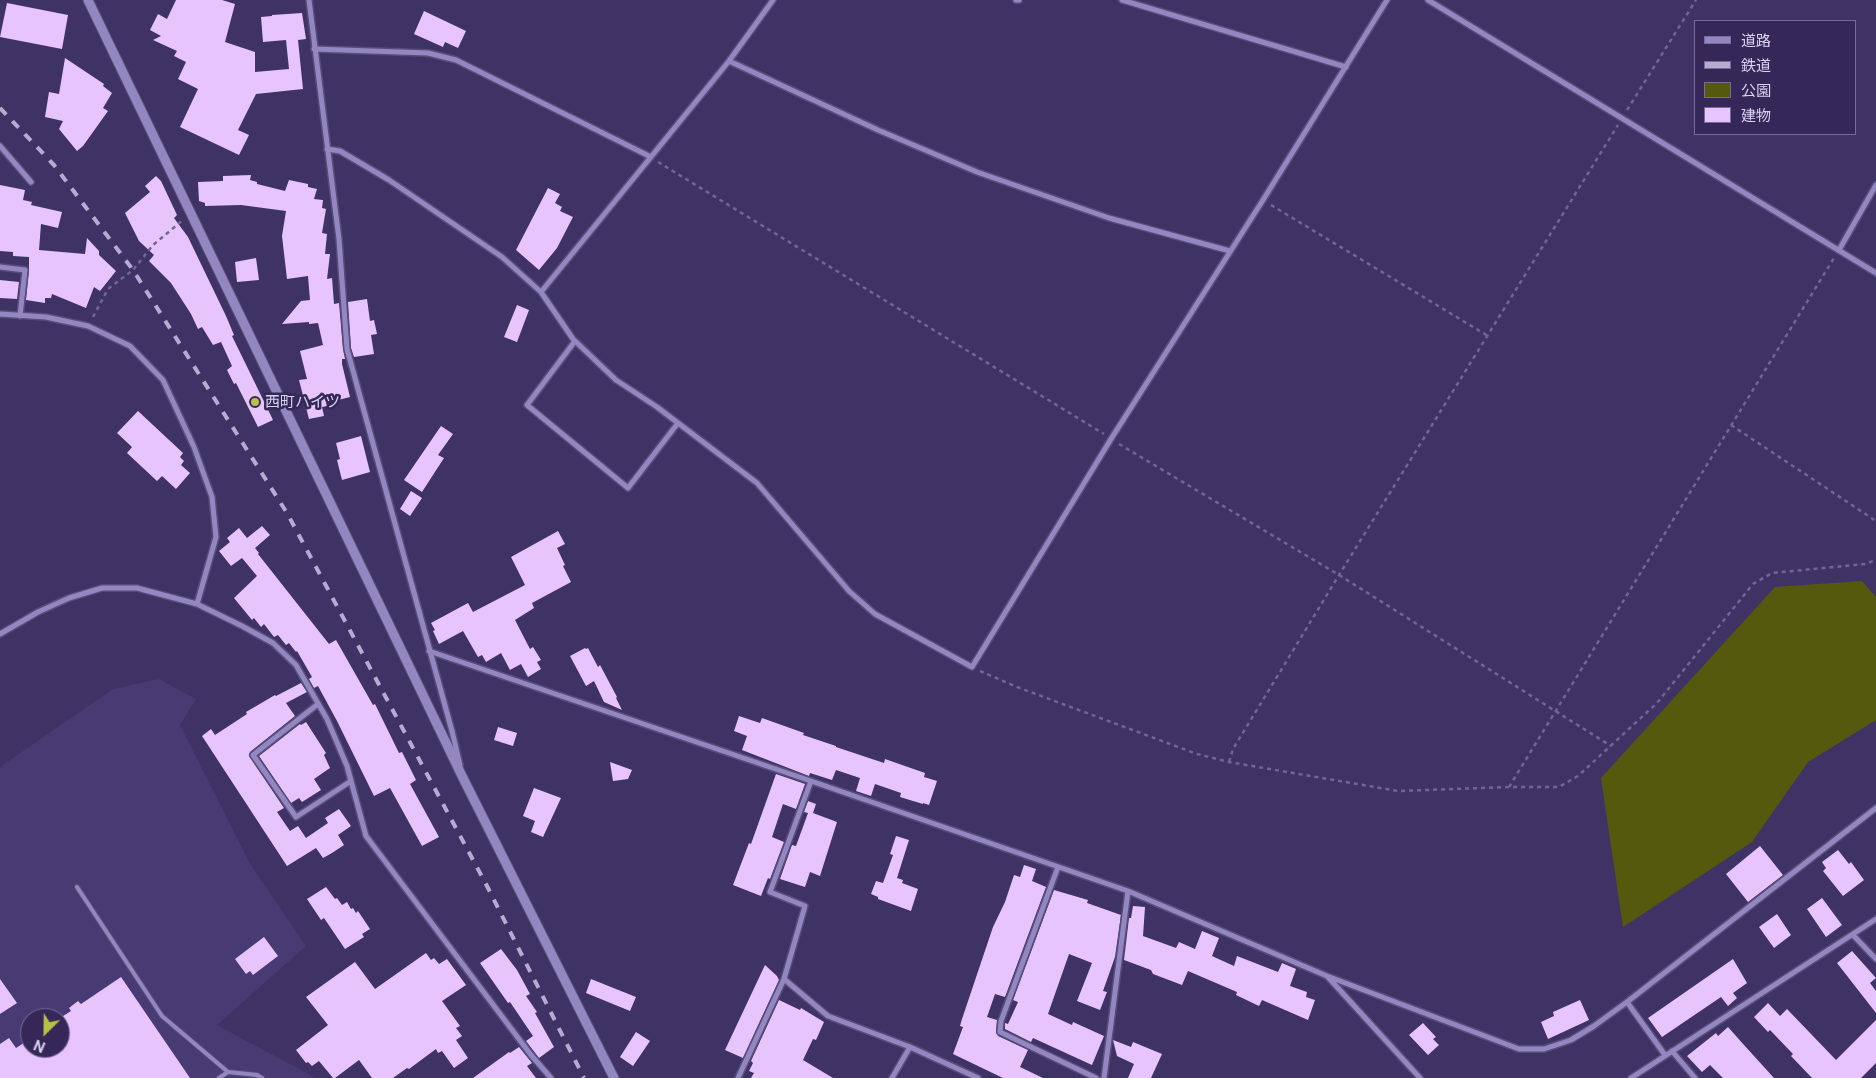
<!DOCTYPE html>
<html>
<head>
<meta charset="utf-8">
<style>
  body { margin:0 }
  #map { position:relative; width:1876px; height:1078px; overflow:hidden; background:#3f3365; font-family:"Public Sans","Noto Sans JP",sans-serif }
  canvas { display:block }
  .legend { position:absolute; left:1694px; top:20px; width:162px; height:115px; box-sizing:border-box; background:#352859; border:1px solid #766c96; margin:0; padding:6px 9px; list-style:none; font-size:15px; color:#d8d3f2 }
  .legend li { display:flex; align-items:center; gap:10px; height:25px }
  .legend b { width:25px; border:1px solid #766c96 }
  .north { position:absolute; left:20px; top:1008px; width:50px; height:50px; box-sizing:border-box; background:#352859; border:1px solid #766c96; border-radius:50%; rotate:203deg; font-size:14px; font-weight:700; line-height:20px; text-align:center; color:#d8d3f2 }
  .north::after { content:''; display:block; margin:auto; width:18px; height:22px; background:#b9c046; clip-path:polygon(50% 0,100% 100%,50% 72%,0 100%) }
</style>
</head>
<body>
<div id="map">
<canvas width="1876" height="1078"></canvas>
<ul class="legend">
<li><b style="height:6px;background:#9287c0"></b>道路</li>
<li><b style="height:6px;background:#b4add1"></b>鉄道</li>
<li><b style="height:14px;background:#55590e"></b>公園</li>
<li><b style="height:14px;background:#e8c4fd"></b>建物</li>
</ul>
<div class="north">N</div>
</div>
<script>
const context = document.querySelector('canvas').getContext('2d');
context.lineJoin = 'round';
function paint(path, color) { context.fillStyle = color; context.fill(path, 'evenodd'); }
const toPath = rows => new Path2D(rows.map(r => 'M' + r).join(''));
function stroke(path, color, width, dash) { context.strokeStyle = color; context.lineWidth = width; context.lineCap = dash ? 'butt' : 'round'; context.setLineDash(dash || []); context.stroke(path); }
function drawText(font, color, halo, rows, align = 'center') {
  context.font = font + ' "Public Sans","Noto Sans JP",sans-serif'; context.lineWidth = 5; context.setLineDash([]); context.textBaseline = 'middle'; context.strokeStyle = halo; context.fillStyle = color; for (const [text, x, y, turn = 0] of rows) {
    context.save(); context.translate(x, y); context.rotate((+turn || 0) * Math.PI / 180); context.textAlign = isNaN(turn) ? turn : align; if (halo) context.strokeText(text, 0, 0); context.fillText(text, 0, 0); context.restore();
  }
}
paint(toPath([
  [159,679,196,699,180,725,250,864,306,946,217,1025,316,1078,0,1078,0,767,113,689],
  [30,1018,60,1018,60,1048,30,1048]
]), '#483a73');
paint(toPath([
  [1862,581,1876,597,1876,720,1808,762,1752,842,1623,927,1601,778,1775,587]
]), '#55590e');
paint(toPath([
  [176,0,222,0,235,4,225,42,255,52,255,72,289,69,286,40,263,42,261,17,272,16,272,15,302,13,306,39,298,40,303,89,256,94,238,130,249,135,239,155,180,127,198,89,178,79,186,62,174,56,177,51,153,40,161,36,150,30,158,14,167,19],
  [7,3,68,15,62,49,0,37],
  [424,11,466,31,458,48,445,42,443,47,414,34],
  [65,58,104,84,103,86,112,93,103,108,108,111,83,146,77,151,59,129,63,121,45,117,49,92,59,94],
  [251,175,250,180,257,182,257,184,285,191,289,180,308,184,308,187,317,189,314,199,323,200,322,208,326,209,322,233,327,234,325,254,330,254,327,279,332,278,334,304,339,303,343,349,345,359,342,359,342,364,350,397,326,403,327,406,322,407,324,416,309,419,299,380,307,379,300,351,323,345,318,323,309,324,309,322,282,324,301,301,310,300,308,276,287,279,282,236,286,211,241,205,205,206,205,203,199,201,198,182,223,181,223,176],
  [156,176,161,181,177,215,174,218,188,237,226,316,234,335,232,336,273,420,258,427,236,383,234,384,227,370,232,366,221,342,213,345,202,327,198,329,191,314,171,283,149,261,154,255,139,241,125,213,150,192,145,186],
  [0,185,25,190,23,200,32,202,31,205,62,212,58,228,41,224,39,250,85,254,87,238,99,251,99,255,116,271,100,291,94,287,86,308,52,294,51,298,45,298,45,303,26,300,29,270,29,257,13,256,13,252,0,251],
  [548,188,560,194,555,203,562,207,560,211,573,217,557,248,539,270,516,250],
  [256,258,259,280,237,282,235,262],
  [0,280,19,282,17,299,0,298],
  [367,299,370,321,374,320,377,334,371,335,374,354,354,357,351,348,348,302],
  [517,305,529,310,517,342,504,337],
  [138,411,183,453,180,457,184,461,181,465,190,473,176,489,162,476,157,481,127,453,132,447,117,433],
  [441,426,453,434,438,455,444,458,422,492,404,480],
  [361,436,370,472,342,480,337,460,340,459,336,443],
  [411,491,422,498,410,516,400,509],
  [262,526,270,535,255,548,259,553,258,554,329,644,336,640,373,705,375,704,399,753,402,752,416,780,410,784,439,837,422,846,390,788,374,796,337,721,318,686,314,688,309,679,312,677,297,651,296,652,289,643,286,645,278,635,274,637,264,624,261,627,254,618,252,620,234,598,257,576,242,558,231,566,219,551,230,542,227,538,239,528,247,538],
  [558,531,565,544,557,548,565,565,563,566,571,582,532,603,534,608,515,620,530,649,533,647,541,660,537,662,541,669,528,677,521,664,510,670,501,653,486,662,482,655,478,657,463,631,439,644,433,631,435,630,431,623,468,603,473,612,525,585,511,557],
  [585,648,586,649,588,648,598,667,600,665,617,697,616,698,622,710,604,702,594,681,586,686,570,656],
  [301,683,307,692,286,703,295,716,250,752,249,756,284,808,277,812,290,831,298,826,306,838,328,823,325,818,339,809,351,826,338,835,344,845,332,853,323,858,316,848,287,866,202,736,211,729,215,735,247,714,246,712,275,695,276,696],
  [739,716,760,723,762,718,804,733,803,735,836,746,836,747,884,763,885,759,925,773,924,777,937,781,929,805,923,803,923,804,900,797,901,793,875,784,871,796,856,791,860,778,836,770,832,780,810,773,809,776,742,750,747,736,734,731],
  [306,722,326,753,324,755,330,768,314,779,321,790,302,802,299,798,291,803,259,756,300,724,301,725],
  [498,727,517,733,513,746,494,740],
  [610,762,632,770,628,779,613,781],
  [776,774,805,784,796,809,783,804,772,837,784,842,770,879,768,878,761,896,733,885,749,843,751,844],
  [534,788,561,798,543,837,531,832,535,821,523,816],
  [808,801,816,804,813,813,837,822,820,876,810,872,805,887,780,879,792,845,796,846,808,813,804,812],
  [896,836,909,840,897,878,903,880,902,883,918,889,911,911,878,899,878,897,871,894,876,881,883,883,893,855,890,854],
  [1760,846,1783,875,1748,902,1726,874],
  [1838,850,1849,864,1851,862,1864,880,1843,896,1823,871,1826,868,1822,862],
  [1024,865,1036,869,1032,881,1046,887,1005,997,995,994,987,1017,997,1020,996,1032,998,1036,1028,1050,1020,1067,1043,1078,1003,1078,953,1054,963,1027,960,1026,962,1019,993,927,1005,902,1014,875,1020,877],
  [326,887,335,899,337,898,342,905,347,902,351,909,353,908,356,913,358,911,370,929,362,934,364,937,345,949,324,918,321,920,307,899],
  [1054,890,1088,900,1087,903,1121,915,1115,957,1103,991,1107,992,1100,1010,1077,1001,1092,963,1069,954,1048,1014,1072,1025,1073,1022,1104,1036,1092,1065,1033,1038,1031,1042,1005,1029,1005,1023,1008,1024,1018,1002,1013,1000],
  [1822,898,1842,925,1826,937,1807,909],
  [1133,906,1145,907,1143,936,1176,948,1179,942,1195,949,1202,931,1219,938,1212,956,1234,966,1237,956,1278,972,1282,963,1296,969,1290,986,1307,992,1306,997,1315,1000,1308,1020,1262,1000,1259,1006,1236,995,1237,992,1188,971,1182,985,1153,974,1151,970,1124,960,1129,918,1131,918],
  [1777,914,1791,935,1774,948,1759,927],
  [264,937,278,956,253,975,250,971,246,974,235,959],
  [501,949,517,970,530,994,526,996,537,1012,535,1013,554,1047,539,1058,526,1041,533,1036,510,1002,508,1003,480,963],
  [1852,951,1876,978,1870,983,1876,991,1876,1013,1837,963],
  [426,953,431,960,434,958,439,964,447,959,466,985,442,1001,460,1026,456,1028,462,1036,456,1040,468,1058,454,1068,442,1051,438,1053,436,1049,409,1069,407,1068,393,1078,372,1078,359,1060,335,1078,333,1078,319,1061,312,1066,308,1062,306,1063,296,1050,328,1025,306,997,355,962,375,989],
  [1733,959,1747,983,1733,993,1737,998,1728,1006,1721,997,1662,1037,1648,1018],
  [765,965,777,976,779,980,743,1058,725,1050],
  [121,977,190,1078,0,1078,0,1044,9,1038,16,1048,30,1039,30,1048,60,1048,60,1018,71,1011,69,1008,78,1001,81,1004],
  [0,979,17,1003,0,1014],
  [591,979,636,997,630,1011,586,993],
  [779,1000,800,1010,801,1008,824,1022,816,1040,813,1039,803,1060,833,1078,751,1078,754,1073,749,1071,753,1063,751,1061],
  [1580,1000,1589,1020,1548,1039,1541,1022,1554,1016,1553,1012],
  [1768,1003,1780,1016,1787,1009,1836,1060,1876,1020,1876,1063,1861,1078,1812,1078,1791,1056,1793,1054,1770,1030,1768,1032,1754,1017],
  [1423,1023,1436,1037,1433,1039,1439,1045,1428,1055,1409,1035],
  [1728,1027,1744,1045,1774,1078,1723,1078,1710,1065,1702,1072,1687,1056,1716,1033,1718,1036],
  [636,1032,650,1041,633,1066,620,1057],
  [1113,1040,1131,1047,1133,1042,1162,1054,1151,1078,1128,1078,1134,1064,1117,1056],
  [519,1047,532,1063,527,1066,536,1078,473,1078,509,1052,510,1053]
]), '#e8c4fd');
const service = toPath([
  [77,887,162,1016,228,1072,257,1075,262,1078],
  [219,1078,228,1072]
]);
const minor = toPath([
  [309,0,339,239,347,349,452,731,460,765],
  [1016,0,1019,0],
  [1122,0,1346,67],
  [1428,0,1876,273],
  [314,49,428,53,456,60,651,157],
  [729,61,878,130,977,172,1109,218,1230,251],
  [0,146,31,182],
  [327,149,340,151,389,180,502,257,541,292,573,339,616,380,657,407,757,483,849,591,875,614,972,667,1111,439,1263,200,1387,0],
  [1839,250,1876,185],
  [0,267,25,270,20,316],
  [541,292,729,61,773,0],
  [0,314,46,317,88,326,130,346,163,380,194,447,212,497,216,537,197,604],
  [575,341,527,405,628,488,678,423],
  [0,634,38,612,69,598,102,588,137,588,197,604,242,626,273,643,296,665,327,719,347,766,366,836,531,1055,551,1078],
  [429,651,811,781,1128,891,1327,976,1420,1078],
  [318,704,253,755,296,817,351,781],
  [1058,867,1001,1021,1000,1032,1096,1078],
  [1853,935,1876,959],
  [1327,976,1519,1049,1544,1049,1571,1040,1594,1026,1627,1002],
  [784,979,828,1016,910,1047,978,1078],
  [1672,1051,1695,1078],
  [1665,1055,1627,1002,1876,808],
  [738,1078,784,979,805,906,770,892,811,781],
  [892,1078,910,1047],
  [1104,1078,1128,891],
  [1631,1078,1876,919]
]);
const tertiary = toPath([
  [88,0,462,776,614,1078]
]);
stroke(service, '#584d78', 6);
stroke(minor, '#584d78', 8);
stroke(tertiary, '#584d78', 11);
stroke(toPath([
  [1627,110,1696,0],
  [658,162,1104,434],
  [1271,205,1488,336],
  [93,317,108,289,133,270,153,245,183,220],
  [1731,425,1876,521],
  [1119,444,1339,575,1611,746],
  [980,671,1017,687,1197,754,1229,762,1398,791,1509,787,1559,787,1578,776,1657,703,1753,584,1772,573,1865,564,1876,560],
  [1229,762,1233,749,1339,575,1618,125],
  [1509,787,1834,258]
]), '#706692', 2.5, [4, 4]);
stroke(service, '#9287c0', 4);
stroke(minor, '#9287c0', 5);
stroke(tertiary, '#9287c0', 9);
stroke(toPath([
  [0,108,54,165,133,270,287,513,487,886,584,1078]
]), '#b4add1', 4, [9, 9]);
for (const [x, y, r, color] of [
  [255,402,5,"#b9c046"]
]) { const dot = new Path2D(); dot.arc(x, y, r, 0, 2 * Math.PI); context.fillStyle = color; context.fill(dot); stroke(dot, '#352859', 2); }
drawText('15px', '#d8d3f2', '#352859', [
  ["西町ハイツ",265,402]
], 'left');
</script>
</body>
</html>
